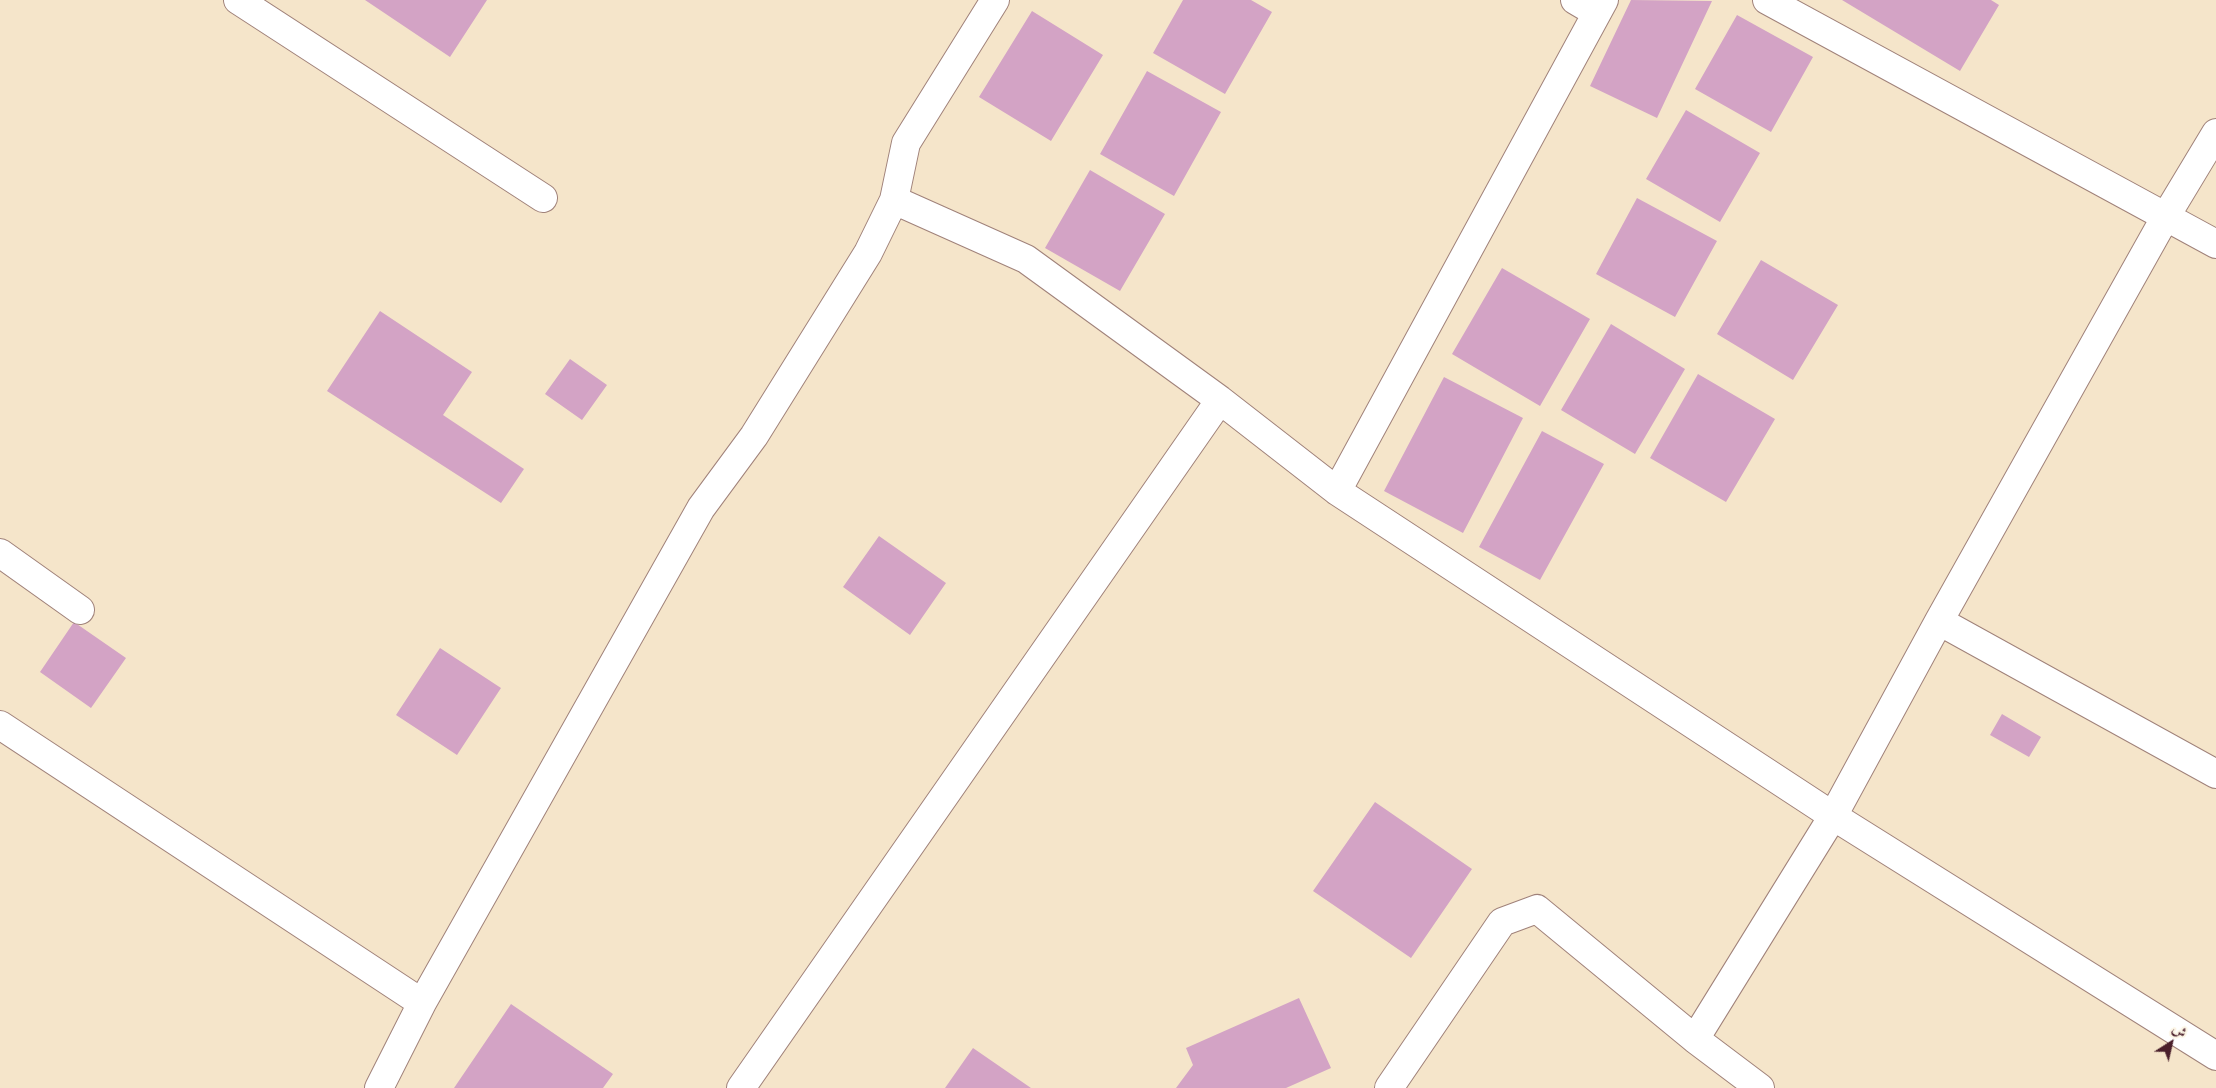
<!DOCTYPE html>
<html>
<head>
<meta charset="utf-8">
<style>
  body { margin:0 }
  #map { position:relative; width:2216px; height:1088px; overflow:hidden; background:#f5e5ca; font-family:"Libre Caslon Text",Amiri,serif }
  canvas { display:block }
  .north { position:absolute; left:2146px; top:1018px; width:50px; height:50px; -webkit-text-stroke:4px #fcf5e5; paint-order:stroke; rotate:35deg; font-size:14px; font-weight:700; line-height:20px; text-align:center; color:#4a1f2b }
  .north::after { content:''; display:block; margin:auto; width:18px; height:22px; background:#4a1f2b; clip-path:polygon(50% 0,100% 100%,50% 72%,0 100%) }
</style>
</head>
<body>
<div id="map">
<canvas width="2216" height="1088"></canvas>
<div class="north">ش</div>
</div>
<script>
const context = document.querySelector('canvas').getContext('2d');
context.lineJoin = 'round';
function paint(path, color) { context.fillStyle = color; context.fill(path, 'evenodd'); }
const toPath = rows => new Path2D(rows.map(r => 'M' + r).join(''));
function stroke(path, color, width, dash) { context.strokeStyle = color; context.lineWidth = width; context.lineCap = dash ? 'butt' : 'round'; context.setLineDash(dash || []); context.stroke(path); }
paint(toPath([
  [365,0,487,0,450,57],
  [1183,0,1251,0,1272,12,1225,94,1153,53],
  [1631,0,1712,1,1657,118,1590,86],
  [1842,0,1991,0,1999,5,1960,71],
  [1032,11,1103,55,1051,141,979,97],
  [1737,15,1813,57,1771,132,1695,89],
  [1147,71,1221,112,1174,196,1100,154],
  [1686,110,1760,153,1720,222,1646,179],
  [1090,170,1165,214,1120,291,1045,248],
  [1637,198,1717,241,1675,317,1596,274],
  [1761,260,1838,305,1793,380,1717,334],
  [1502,268,1590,319,1540,406,1452,354],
  [380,311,472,372,443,415,524,469,501,503,327,391],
  [1611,324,1685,369,1635,454,1561,410],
  [570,359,607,385,582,420,545,394],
  [1698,374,1775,419,1726,502,1650,458],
  [1444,377,1523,418,1463,533,1384,491],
  [1542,431,1604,464,1540,580,1479,547],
  [879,536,946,583,910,635,843,587],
  [74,622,126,658,91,708,40,672],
  [440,648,501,688,457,755,396,715],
  [2002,714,2041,737,2029,757,1990,735],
  [1375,802,1472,869,1411,958,1313,891],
  [1299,998,1331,1068,1286,1088,1176,1088,1193,1065,1186,1048],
  [511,1004,613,1074,603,1088,454,1088],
  [973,1048,1031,1088,945,1088]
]), '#d3a3c5');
const minor = toPath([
  [238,0,543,198],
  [1575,0,1597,13],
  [1767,0,2216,244],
  [894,200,1026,259,1220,400,1337,491,1833,816,2216,1056],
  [1337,491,1604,0],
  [0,553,80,610],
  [1939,621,2216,774],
  [0,725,422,1003],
  [1695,1039,1833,816,1939,621,2166,216,2216,133],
  [379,1088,422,1003,701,508,754,436,868,253,894,200,906,143,995,0],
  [741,1088,1220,400],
  [1389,1088,1502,922,1537,909,1695,1039,1760,1088]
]);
stroke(minor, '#a0827a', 30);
stroke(minor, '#fff', 28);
</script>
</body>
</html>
